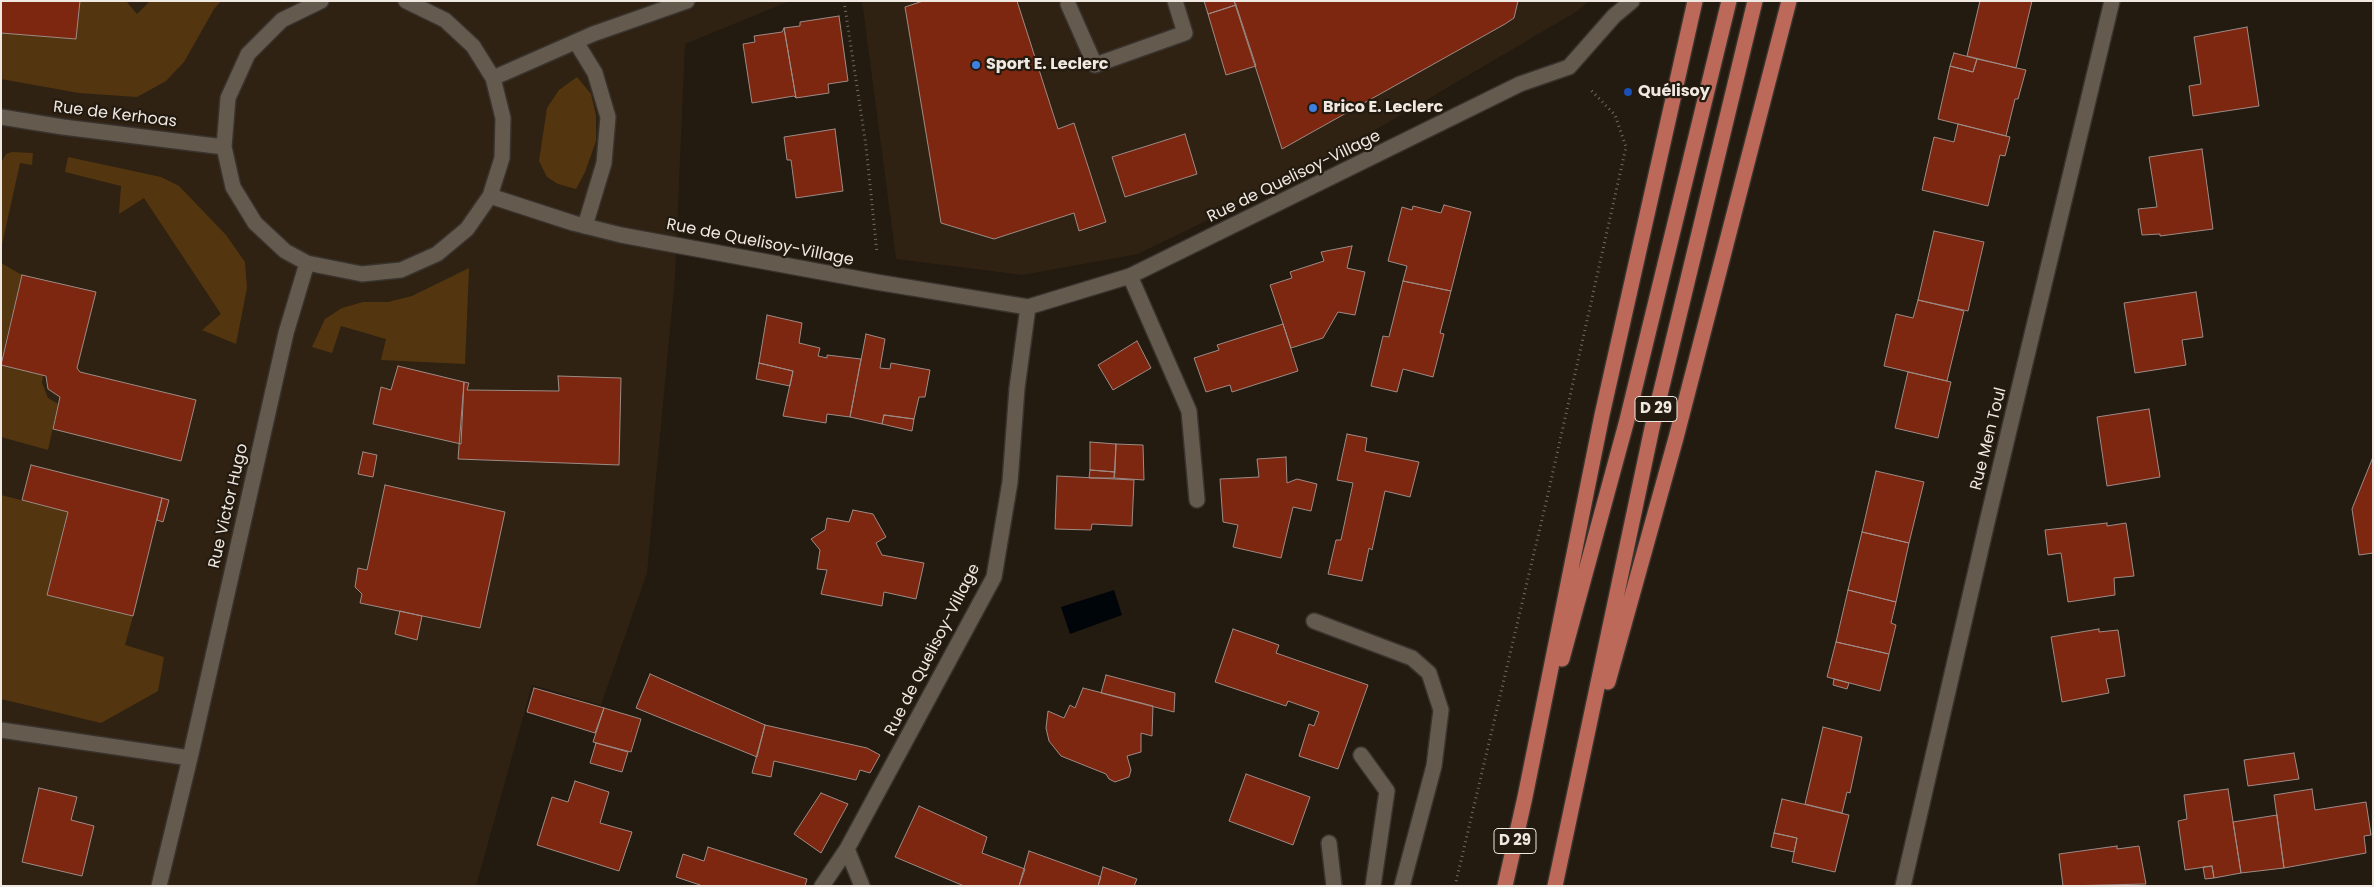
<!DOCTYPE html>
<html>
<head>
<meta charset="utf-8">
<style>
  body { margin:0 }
  #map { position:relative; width:2374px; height:887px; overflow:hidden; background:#231a10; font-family:Poppins,sans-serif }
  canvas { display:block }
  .frame { position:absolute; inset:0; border:2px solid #efe9e2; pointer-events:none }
</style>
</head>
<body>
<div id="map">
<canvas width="2374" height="887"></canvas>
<div class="frame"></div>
</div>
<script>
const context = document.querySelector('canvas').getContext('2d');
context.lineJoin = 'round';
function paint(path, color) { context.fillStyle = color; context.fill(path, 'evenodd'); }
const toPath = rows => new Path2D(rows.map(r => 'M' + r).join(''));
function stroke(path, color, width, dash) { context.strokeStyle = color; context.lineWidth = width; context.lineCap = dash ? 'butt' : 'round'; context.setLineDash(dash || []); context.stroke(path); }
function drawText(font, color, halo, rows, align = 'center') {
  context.font = font + ' Poppins,sans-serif'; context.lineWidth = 4.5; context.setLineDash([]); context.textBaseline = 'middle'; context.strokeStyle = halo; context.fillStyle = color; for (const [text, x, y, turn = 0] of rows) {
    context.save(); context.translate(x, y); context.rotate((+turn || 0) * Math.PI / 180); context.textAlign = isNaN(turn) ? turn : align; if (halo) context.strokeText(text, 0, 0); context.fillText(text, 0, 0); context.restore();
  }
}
paint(toPath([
  [1,1,790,1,685,44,675,277,647,573,601,705,532,685,476,886,1,886],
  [862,1,1589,1,1576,12,1290,180,1138,254,1023,275,896,259]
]), '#2f2212');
paint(toPath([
  [80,1,126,1,137,14,150,1,221,1,214,9,184,62,166,81,137,97,79,93,1,79,1,33,76,39],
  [577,77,591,94,596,116,596,141,585,172,576,189,558,184,547,177,539,161,547,108,559,90],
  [12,152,33,153,32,165,20,163,1,249,1,163,6,154],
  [68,157,161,177,179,186,226,235,245,262,247,288,236,344,202,330,221,314,144,198,119,214,121,186,65,172],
  [1,263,22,275,1,361],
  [469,268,465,364,381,360,386,339,341,326,332,353,312,347,325,319,342,308,363,302,388,302,412,296],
  [1,365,43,375,42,383,48,398,58,404,48,450,1,437],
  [1,495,68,512,47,595,133,616,125,645,164,657,158,691,101,723,1,699]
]), '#53360f');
paint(toPath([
  [1114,590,1122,615,1070,634,1061,607]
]), '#00050a');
const building = toPath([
  [1,1,80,1,76,39,1,33,1,1],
  [923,1,1017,1,1058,129,1074,123,1106,222,1079,231,1074,213,994,239,941,223,905,7,923,1],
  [1204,1,1234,1,1236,5,1208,14,1204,1],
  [1234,1,1518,1,1514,18,1505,24,1282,149,1234,1],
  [1980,1,2032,1,2016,68,1967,56,1980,1],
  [1236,5,1256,66,1226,75,1208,14,1236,5],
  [839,16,848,81,828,84,829,93,796,98,784,28,800,26,800,22,839,16],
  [2247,27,2259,106,2193,116,2189,86,2201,84,2194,37,2247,27],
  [784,28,796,98,794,96,752,103,743,44,755,42,754,36,782,32,784,28],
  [1954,53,1977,59,1973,72,1950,66,1954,53],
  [1977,59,2026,70,2018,99,2015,99,2006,136,1938,119,1950,66,1973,72,1977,59],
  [1958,124,2010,137,2005,156,2000,155,1988,206,1922,190,1934,137,1954,142,1958,124],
  [835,129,843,191,796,198,791,160,787,160,784,137,835,129],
  [1185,134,1197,174,1125,197,1112,157,1185,134],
  [2202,149,2213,229,2160,236,2160,234,2142,235,2138,209,2157,207,2149,157,2202,149],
  [1444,205,1471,212,1451,291,1403,281,1407,266,1388,261,1402,207,1412,210,1413,206,1441,213,1444,205],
  [1934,231,1984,242,1968,311,1918,300,1934,231],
  [1352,246,1347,268,1365,272,1355,315,1338,312,1323,338,1291,348,1270,285,1292,278,1290,272,1324,261,1321,252,1352,246],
  [22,275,96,292,77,368,80,372,196,400,181,461,53,429,60,397,48,389,46,376,1,365,22,275],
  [1403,281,1451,291,1440,333,1444,334,1433,377,1403,369,1397,392,1371,386,1383,336,1389,337,1403,281],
  [2196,292,2203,337,2182,340,2186,365,2135,373,2124,303,2196,292],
  [1918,300,1964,311,1947,381,1884,366,1896,314,1913,318,1918,300],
  [767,315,802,323,799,343,820,348,818,356,827,358,827,355,861,359,850,417,827,414,826,423,783,416,793,371,759,363,767,315],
  [1283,324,1298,371,1232,392,1230,385,1206,392,1194,358,1219,350,1217,345,1283,324],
  [866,334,885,339,880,368,890,369,891,363,930,370,925,397,919,397,914,419,884,415,882,424,850,417,866,334],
  [1137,341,1151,368,1113,390,1098,365,1137,341],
  [759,363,793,371,790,386,756,379,759,363],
  [398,366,464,382,461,444,373,424,381,387,391,390,398,366],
  [1908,372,1951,382,1938,438,1895,428,1908,372],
  [558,376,621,378,619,465,458,459,464,382,469,383,467,390,559,391,558,376],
  [2149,409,2160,477,2107,486,2097,417,2149,409],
  [884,415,914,419,912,431,882,424,884,415],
  [1347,434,1367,438,1365,451,1419,462,1410,497,1385,491,1372,550,1369,548,1362,581,1328,574,1336,540,1341,540,1353,483,1337,480,1347,434],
  [1090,442,1116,444,1115,472,1090,470,1090,442],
  [1116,444,1143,445,1144,480,1114,478,1116,444],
  [363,452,377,455,373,477,358,474,363,452],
  [1286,457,1287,483,1297,479,1317,484,1311,511,1293,507,1281,558,1233,547,1238,525,1223,522,1220,479,1259,477,1257,459,1286,457],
  [2373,457,2373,553,2359,555,2352,509,2373,457],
  [31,465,162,498,133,616,47,595,68,512,22,500,31,465],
  [1090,470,1115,472,1114,478,1089,478,1090,470],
  [1876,471,1924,482,1909,543,1862,532,1876,471],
  [1057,476,1134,480,1132,526,1092,524,1091,530,1055,529,1057,476],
  [385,485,505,512,480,628,360,603,362,594,355,587,358,568,367,570,385,485],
  [162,498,169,500,163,522,157,520,162,498],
  [853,510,873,514,886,537,876,543,882,555,924,563,916,599,884,592,882,606,821,594,827,570,817,569,820,550,811,539,825,530,827,518,849,522,853,510],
  [2107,523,2107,526,2126,523,2134,576,2114,578,2115,595,2068,602,2061,553,2048,555,2045,530,2107,523],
  [1862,532,1909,543,1896,602,1848,590,1862,532],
  [1848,590,1896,602,1891,623,1896,625,1889,654,1836,642,1848,590],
  [400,611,422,616,417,640,395,634,400,611],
  [1233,629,1279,645,1276,653,1368,685,1338,769,1299,756,1309,724,1314,726,1319,712,1288,701,1286,706,1215,682,1233,629],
  [2099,629,2099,632,2118,630,2125,676,2106,679,2109,693,2062,702,2051,637,2099,629],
  [1836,642,1889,654,1880,691,1827,677,1836,642],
  [650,674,765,725,757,757,636,708,650,674],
  [1106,675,1175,693,1174,712,1101,693,1106,675],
  [1834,679,1849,683,1847,689,1833,685,1834,679],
  [534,688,604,708,595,733,527,712,534,688],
  [1083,688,1153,706,1152,736,1141,733,1141,752,1127,756,1131,770,1129,777,1115,782,1109,779,1106,774,1061,756,1049,741,1046,728,1048,711,1064,718,1070,705,1075,708,1083,688],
  [604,708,641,719,631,752,593,742,604,708],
  [765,725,867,748,880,755,870,773,860,770,856,780,774,761,771,777,752,773,765,725],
  [1823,727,1862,737,1850,793,1847,792,1842,813,1805,804,1823,727],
  [596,743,628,752,622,772,590,763,596,743],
  [2294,753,2299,779,2248,786,2244,760,2294,753],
  [1246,774,1310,797,1293,845,1229,821,1246,774],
  [575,781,609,792,600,823,632,832,619,871,537,845,552,797,568,802,575,781],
  [39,788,77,797,71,820,94,826,82,876,22,862,39,788],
  [2228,789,2241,873,2214,878,2212,866,2185,870,2178,821,2187,819,2184,795,2228,789],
  [2312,789,2315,810,2366,802,2371,835,2364,836,2366,853,2284,868,2274,795,2312,789],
  [821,793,848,804,821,853,794,834,821,793],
  [1782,799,1849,815,1835,872,1792,862,1797,838,1774,833,1782,799],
  [919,806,987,837,982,853,1025,869,1019,886,964,886,895,857,919,806],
  [2277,815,2284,868,2241,873,2233,822,2277,815],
  [1774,833,1797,838,1794,852,1771,847,1774,833],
  [2117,846,2117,849,2139,846,2146,884,2063,886,2059,854,2117,846],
  [708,847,807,879,805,886,703,886,676,877,683,854,704,861,708,847],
  [1029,851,1101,877,1098,886,1019,886,1029,851],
  [2212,866,2214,878,2205,879,2203,867,2212,866],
  [1103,867,1137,879,1134,886,1098,886,1103,867]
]);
paint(building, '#7d2710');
stroke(building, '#9d8b86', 1);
const lane = toPath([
  [1068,4,1095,65,1185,33,1175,1],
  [576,42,595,73,608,117,604,163,585,226],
  [1130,276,1189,411,1197,500],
  [1314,621,1412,658,1429,673,1441,710,1434,766,1402,886],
  [1361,755,1387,791,1373,886],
  [1329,843,1334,886]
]);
const street = toPath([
  [321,1,282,20,248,54,228,98,224,147,233,187,255,223,285,251,307,263,362,274,401,270,437,254,467,229,490,196,502,158,503,118,493,78,473,46,445,20,406,1],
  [493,78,593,34,687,1],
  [1,117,63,127,224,147],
  [490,196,573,223,621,235,876,282,1028,307,1130,276,1520,84,1569,67,1614,16,1632,1],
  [1,730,190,758,286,333,307,263],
  [159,886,190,758],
  [822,886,847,849],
  [862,886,847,849,994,577,1010,482,1017,388,1028,307],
  [1903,886,1988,518,2112,1]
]);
const primary = toPath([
  [1562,659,1627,420,1729,1],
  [1608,682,1676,438,1789,1],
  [1505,886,1525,797,1602,415,1695,1],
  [1555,886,1652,428,1755,1]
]);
stroke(lane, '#39332e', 18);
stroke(street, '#39332e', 18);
stroke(primary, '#39332e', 18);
stroke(toPath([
  [844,1,866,146,877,253],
  [1455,886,1548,494,1626,147,1615,115,1589,88]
]), '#736b62', 3, [1, 4]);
stroke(lane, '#655a4e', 15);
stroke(street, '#655a4e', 15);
stroke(primary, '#bd6959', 15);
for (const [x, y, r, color] of [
  [976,65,5,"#3f7fe0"],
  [1628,92,5,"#1a4fb4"],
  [1313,108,5,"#3f7fe0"]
]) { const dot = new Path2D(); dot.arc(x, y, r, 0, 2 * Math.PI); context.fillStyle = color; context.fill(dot); stroke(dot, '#231a10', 2); }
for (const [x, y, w] of [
  [1656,409,42],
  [1515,841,42]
]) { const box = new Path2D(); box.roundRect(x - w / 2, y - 12.5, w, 25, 4); context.fillStyle = '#231a10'; context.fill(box); stroke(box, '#efe9e2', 1); }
drawText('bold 15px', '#efe9e2', null, [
  ["D 29",1656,409],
  ["D 29",1515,841]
]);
drawText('bold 16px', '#efe9e2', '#231a10', [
  ["Sport E. Leclerc",986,65],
  ["Quélisoy",1638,92],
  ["Brico E. Leclerc",1323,108]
], 'left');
drawText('16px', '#efe9e2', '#231a10', [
  ["Rue de Kerhoas",115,115,7],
  ["Rue de Quelisoy-Village",1294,177,-26],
  ["Rue de Quelisoy-Village",760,243,11],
  ["Rue Men Toul",1989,439,-76],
  ["Rue Victor Hugo",229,506,-77],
  ["Rue de Quelisoy-Village",933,650,-63]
]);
</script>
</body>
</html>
